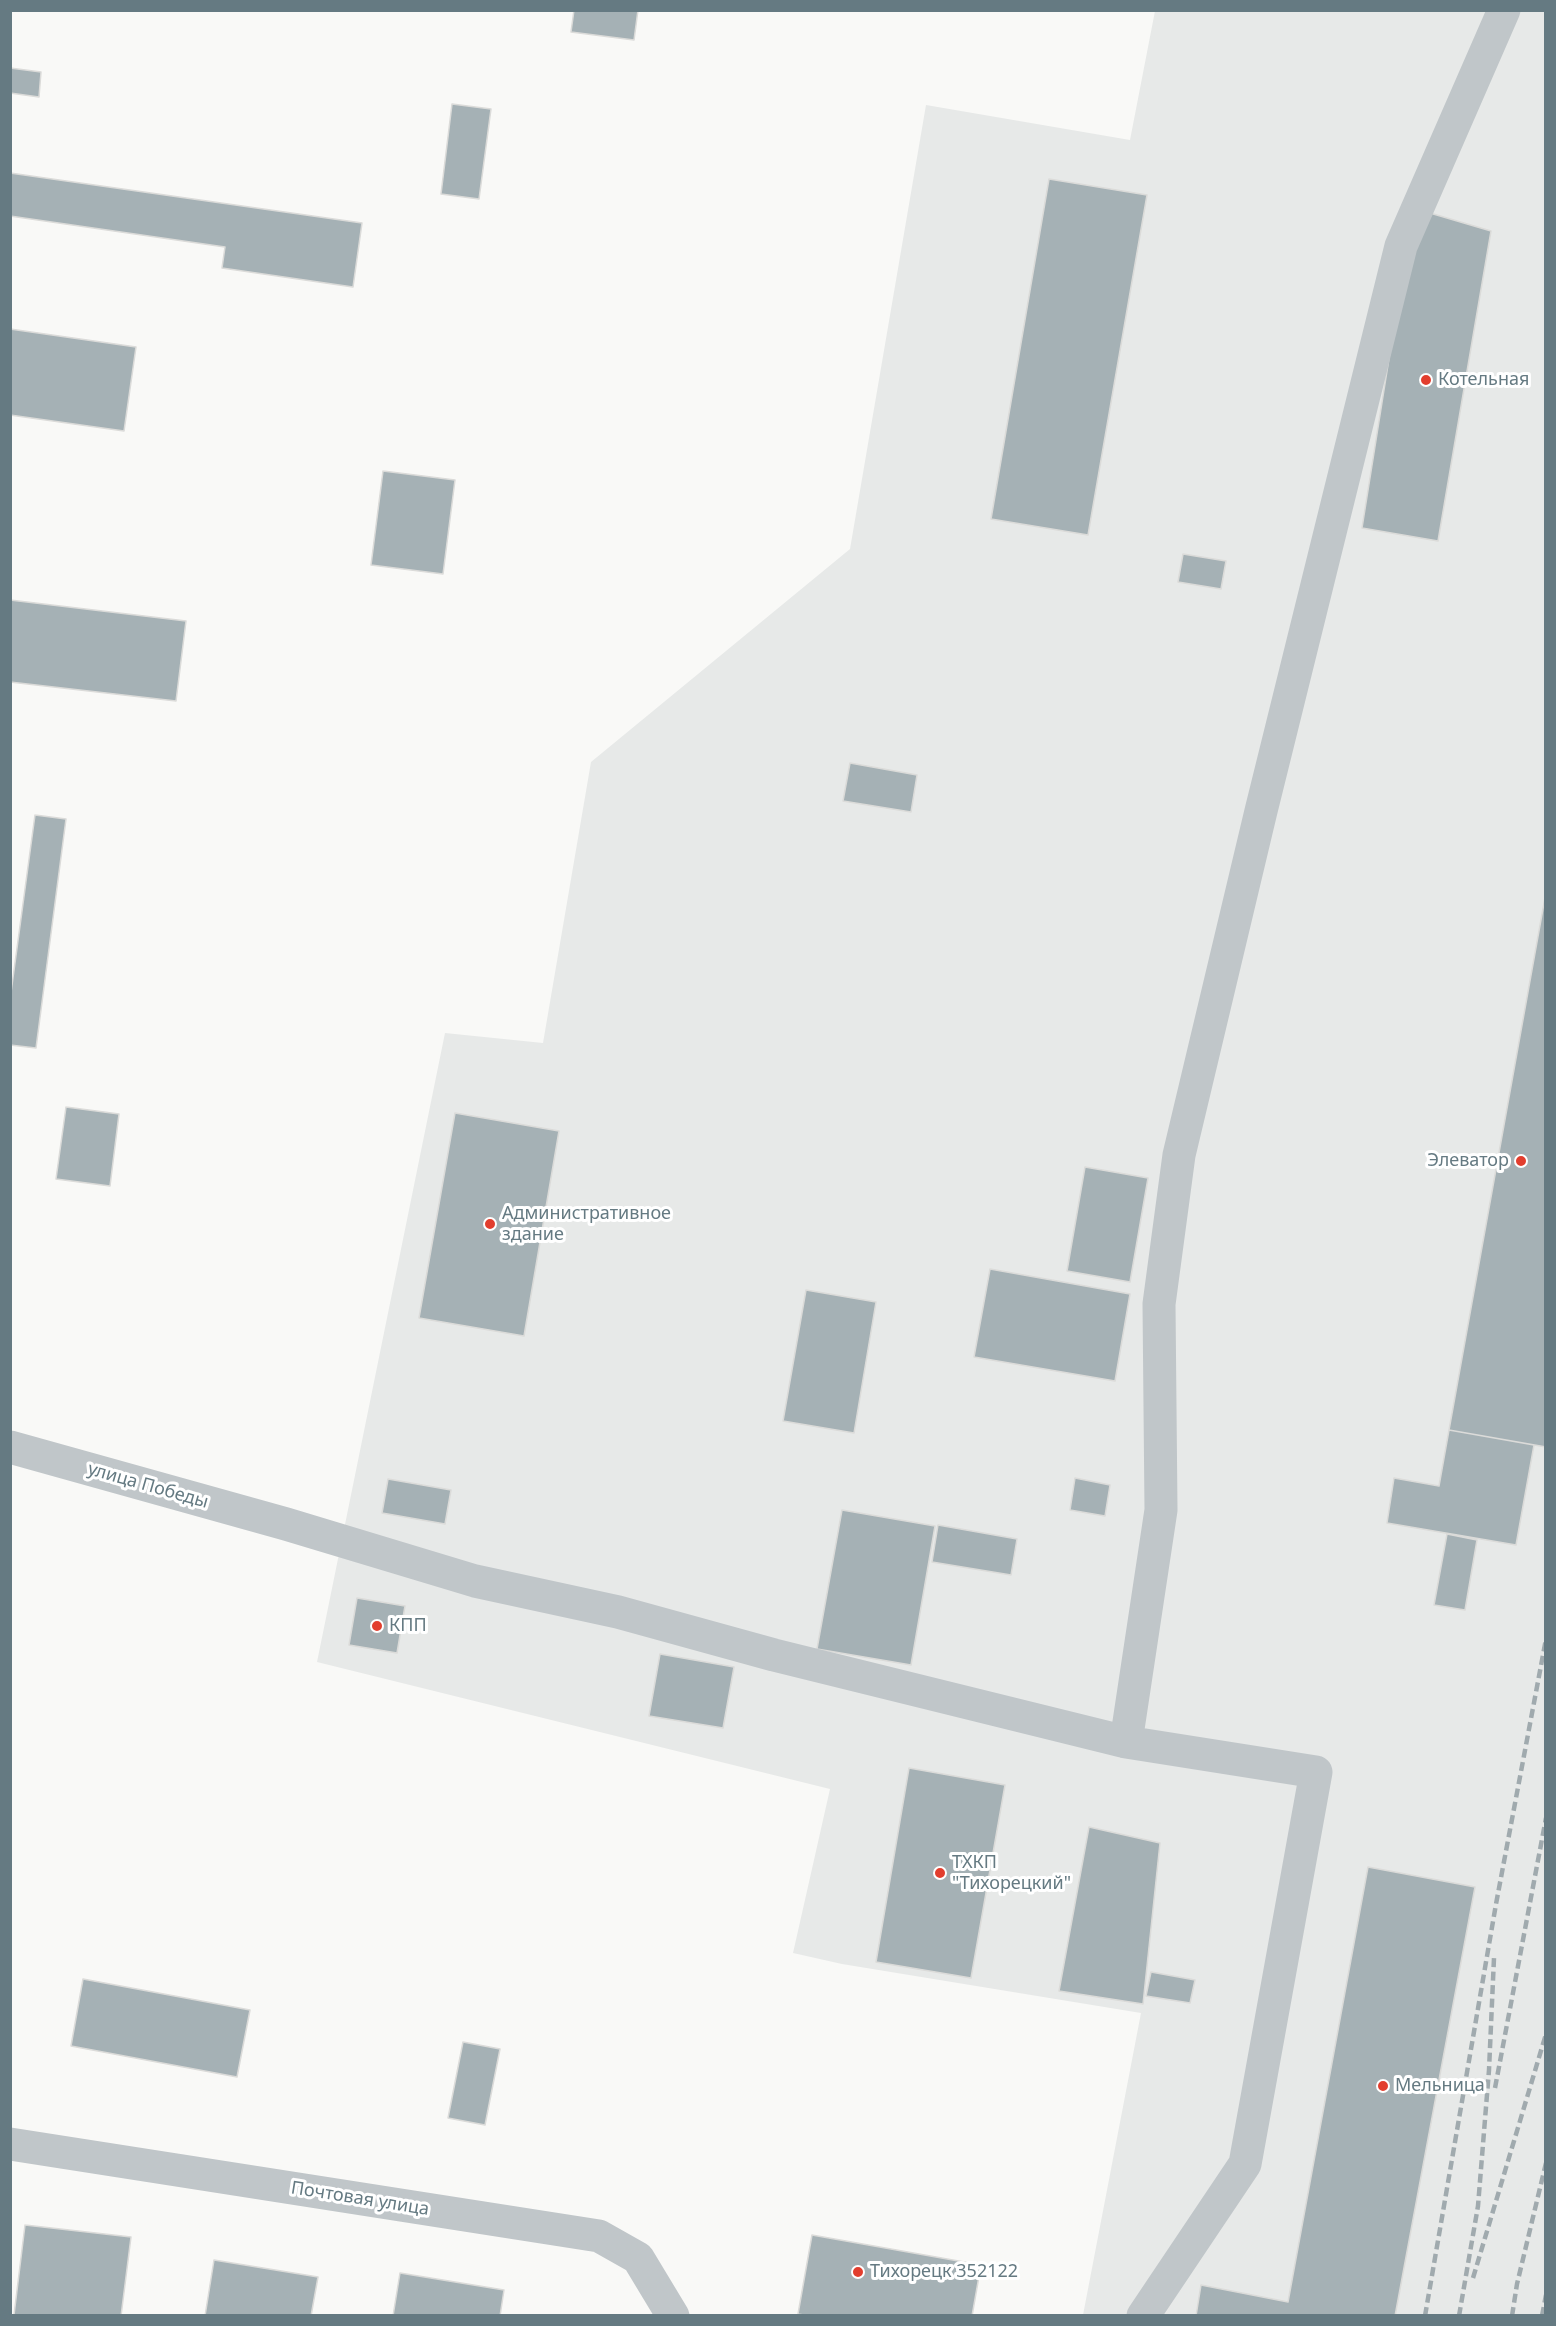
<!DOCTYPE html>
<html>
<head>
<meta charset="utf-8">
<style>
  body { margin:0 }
  #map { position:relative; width:1556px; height:2326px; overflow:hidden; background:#f9f9f7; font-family:"Noto Sans",sans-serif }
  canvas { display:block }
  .frame { position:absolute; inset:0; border:12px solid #657a82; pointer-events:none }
</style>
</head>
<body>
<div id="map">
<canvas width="1556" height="2326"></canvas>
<div class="frame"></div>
</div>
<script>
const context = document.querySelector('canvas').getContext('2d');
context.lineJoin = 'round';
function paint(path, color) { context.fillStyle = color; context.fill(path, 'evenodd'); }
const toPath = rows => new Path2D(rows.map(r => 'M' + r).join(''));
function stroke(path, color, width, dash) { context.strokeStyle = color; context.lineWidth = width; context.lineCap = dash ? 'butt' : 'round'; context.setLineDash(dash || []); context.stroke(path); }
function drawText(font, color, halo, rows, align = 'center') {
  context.font = font + ' "Noto Sans",sans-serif'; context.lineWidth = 6; context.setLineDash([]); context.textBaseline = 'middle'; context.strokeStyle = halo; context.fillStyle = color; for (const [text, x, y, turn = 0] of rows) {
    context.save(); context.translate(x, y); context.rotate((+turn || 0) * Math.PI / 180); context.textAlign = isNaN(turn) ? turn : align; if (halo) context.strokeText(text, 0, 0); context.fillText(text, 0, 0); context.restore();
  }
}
paint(toPath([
  [1155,11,1545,11,1545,2315,1083,2315,1141,2013,842,1964,793,1953,830,1789,317,1662,445,1033,543,1043,591,762,850,549,926,105,1130,140]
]), '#e7e9e8');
const building = toPath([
  [574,10,638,10,634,40,571,32,574,10],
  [10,68,41,72,39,97,10,93,10,68],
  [452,104,491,109,479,199,441,194,452,104],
  [10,173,362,223,353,287,222,268,225,247,10,216,10,173],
  [1049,179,1147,195,1088,535,991,519,1049,179],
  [1413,208,1491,231,1438,541,1362,528,1413,208],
  [10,329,136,347,124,431,10,415,10,329],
  [383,471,455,480,443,574,371,565,383,471],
  [1183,554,1226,561,1221,589,1178,582,1183,554],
  [10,600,186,621,176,701,10,682,10,600],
  [850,763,917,775,911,812,843,801,850,763],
  [35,815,66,819,36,1048,10,1045,10,1000,35,815],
  [1546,892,1546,1447,1449,1430,1546,892],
  [66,1107,119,1114,110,1186,56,1179,66,1107],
  [455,1113,559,1131,524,1336,419,1318,455,1113],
  [1085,1167,1148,1178,1130,1282,1067,1271,1085,1167],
  [990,1269,1130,1294,1115,1381,974,1357,990,1269],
  [806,1290,876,1302,854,1433,783,1421,806,1290],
  [1449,1430,1534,1445,1516,1545,1387,1523,1394,1478,1439,1486,1449,1430],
  [1075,1478,1110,1485,1105,1516,1070,1510,1075,1478],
  [388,1479,451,1490,445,1524,382,1513,388,1479],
  [842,1510,935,1526,911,1665,817,1649,842,1510],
  [938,1525,1017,1539,1011,1575,932,1562,938,1525],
  [1447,1534,1477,1540,1465,1610,1434,1605,1447,1534],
  [357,1598,405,1606,397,1653,349,1645,357,1598],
  [660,1654,734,1667,723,1728,649,1716,660,1654],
  [909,1768,1005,1785,971,1978,876,1962,909,1768],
  [1089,1827,1160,1843,1143,2004,1059,1991,1089,1827],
  [1368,1867,1475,1887,1395,2316,1196,2316,1201,2285,1288,2302,1368,1867],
  [1151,1972,1195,1980,1190,2003,1146,1996,1151,1972],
  [83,1979,250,2010,237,2077,71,2046,83,1979],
  [463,2042,500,2049,485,2125,448,2118,463,2042],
  [25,2225,131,2237,121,2316,14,2315,25,2225],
  [812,2235,981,2265,972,2316,809,2316,798,2314,812,2235],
  [214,2260,318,2277,311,2316,205,2316,214,2260],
  [400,2273,504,2290,500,2316,393,2316,400,2273]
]);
paint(building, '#a5b1b5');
stroke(building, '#dbdbd9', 1.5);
stroke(toPath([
  [10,1447,286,1524,475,1581,618,1612,774,1655,1126,1742,1316,1772,1245,2164,1143,2316],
  [1126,1742,1161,1510,1159,1304,1179,1155,1261,811,1401,246,1504,10],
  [10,2144,599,2236,638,2258,673,2316]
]), '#c0c6c9', 33);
stroke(toPath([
  [1495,2088,1546,1818],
  [1473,2278,1546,2034],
  [1425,2316,1496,1904,1546,1639],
  [1459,2316,1478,2206,1489,2070,1494,1958],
  [1512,2316,1517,2284,1546,2163],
  [1542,2316,1546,2295]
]), '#a0aaae', 4.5, [9, 4.5]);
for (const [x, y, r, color] of [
  [1426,380,6,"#e23e2e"],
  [1521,1161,6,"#e23e2e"],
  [490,1224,6,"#e23e2e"],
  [377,1626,6,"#e23e2e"],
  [940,1873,6,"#e23e2e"],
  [1383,2086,6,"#e23e2e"],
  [858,2272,6,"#e23e2e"]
]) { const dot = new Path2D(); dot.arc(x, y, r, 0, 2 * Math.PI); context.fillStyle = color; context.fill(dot); stroke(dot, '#fff', 2); }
drawText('18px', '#657a82', '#fff', [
  ["Котельная",1438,380],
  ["Элеватор",1509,1161,"right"],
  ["Административное",502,1214],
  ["здание",502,1235],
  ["КПП",389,1626],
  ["ТХКП",952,1863],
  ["\"Тихорецкий\"",952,1884],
  ["Мельница",1395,2086],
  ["Тихорецк 352122",870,2272]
], 'left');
drawText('18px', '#657a82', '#fff', [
  ["улица Победы",148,1486,16],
  ["Почтовая улица",360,2199,9]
]);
</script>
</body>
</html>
